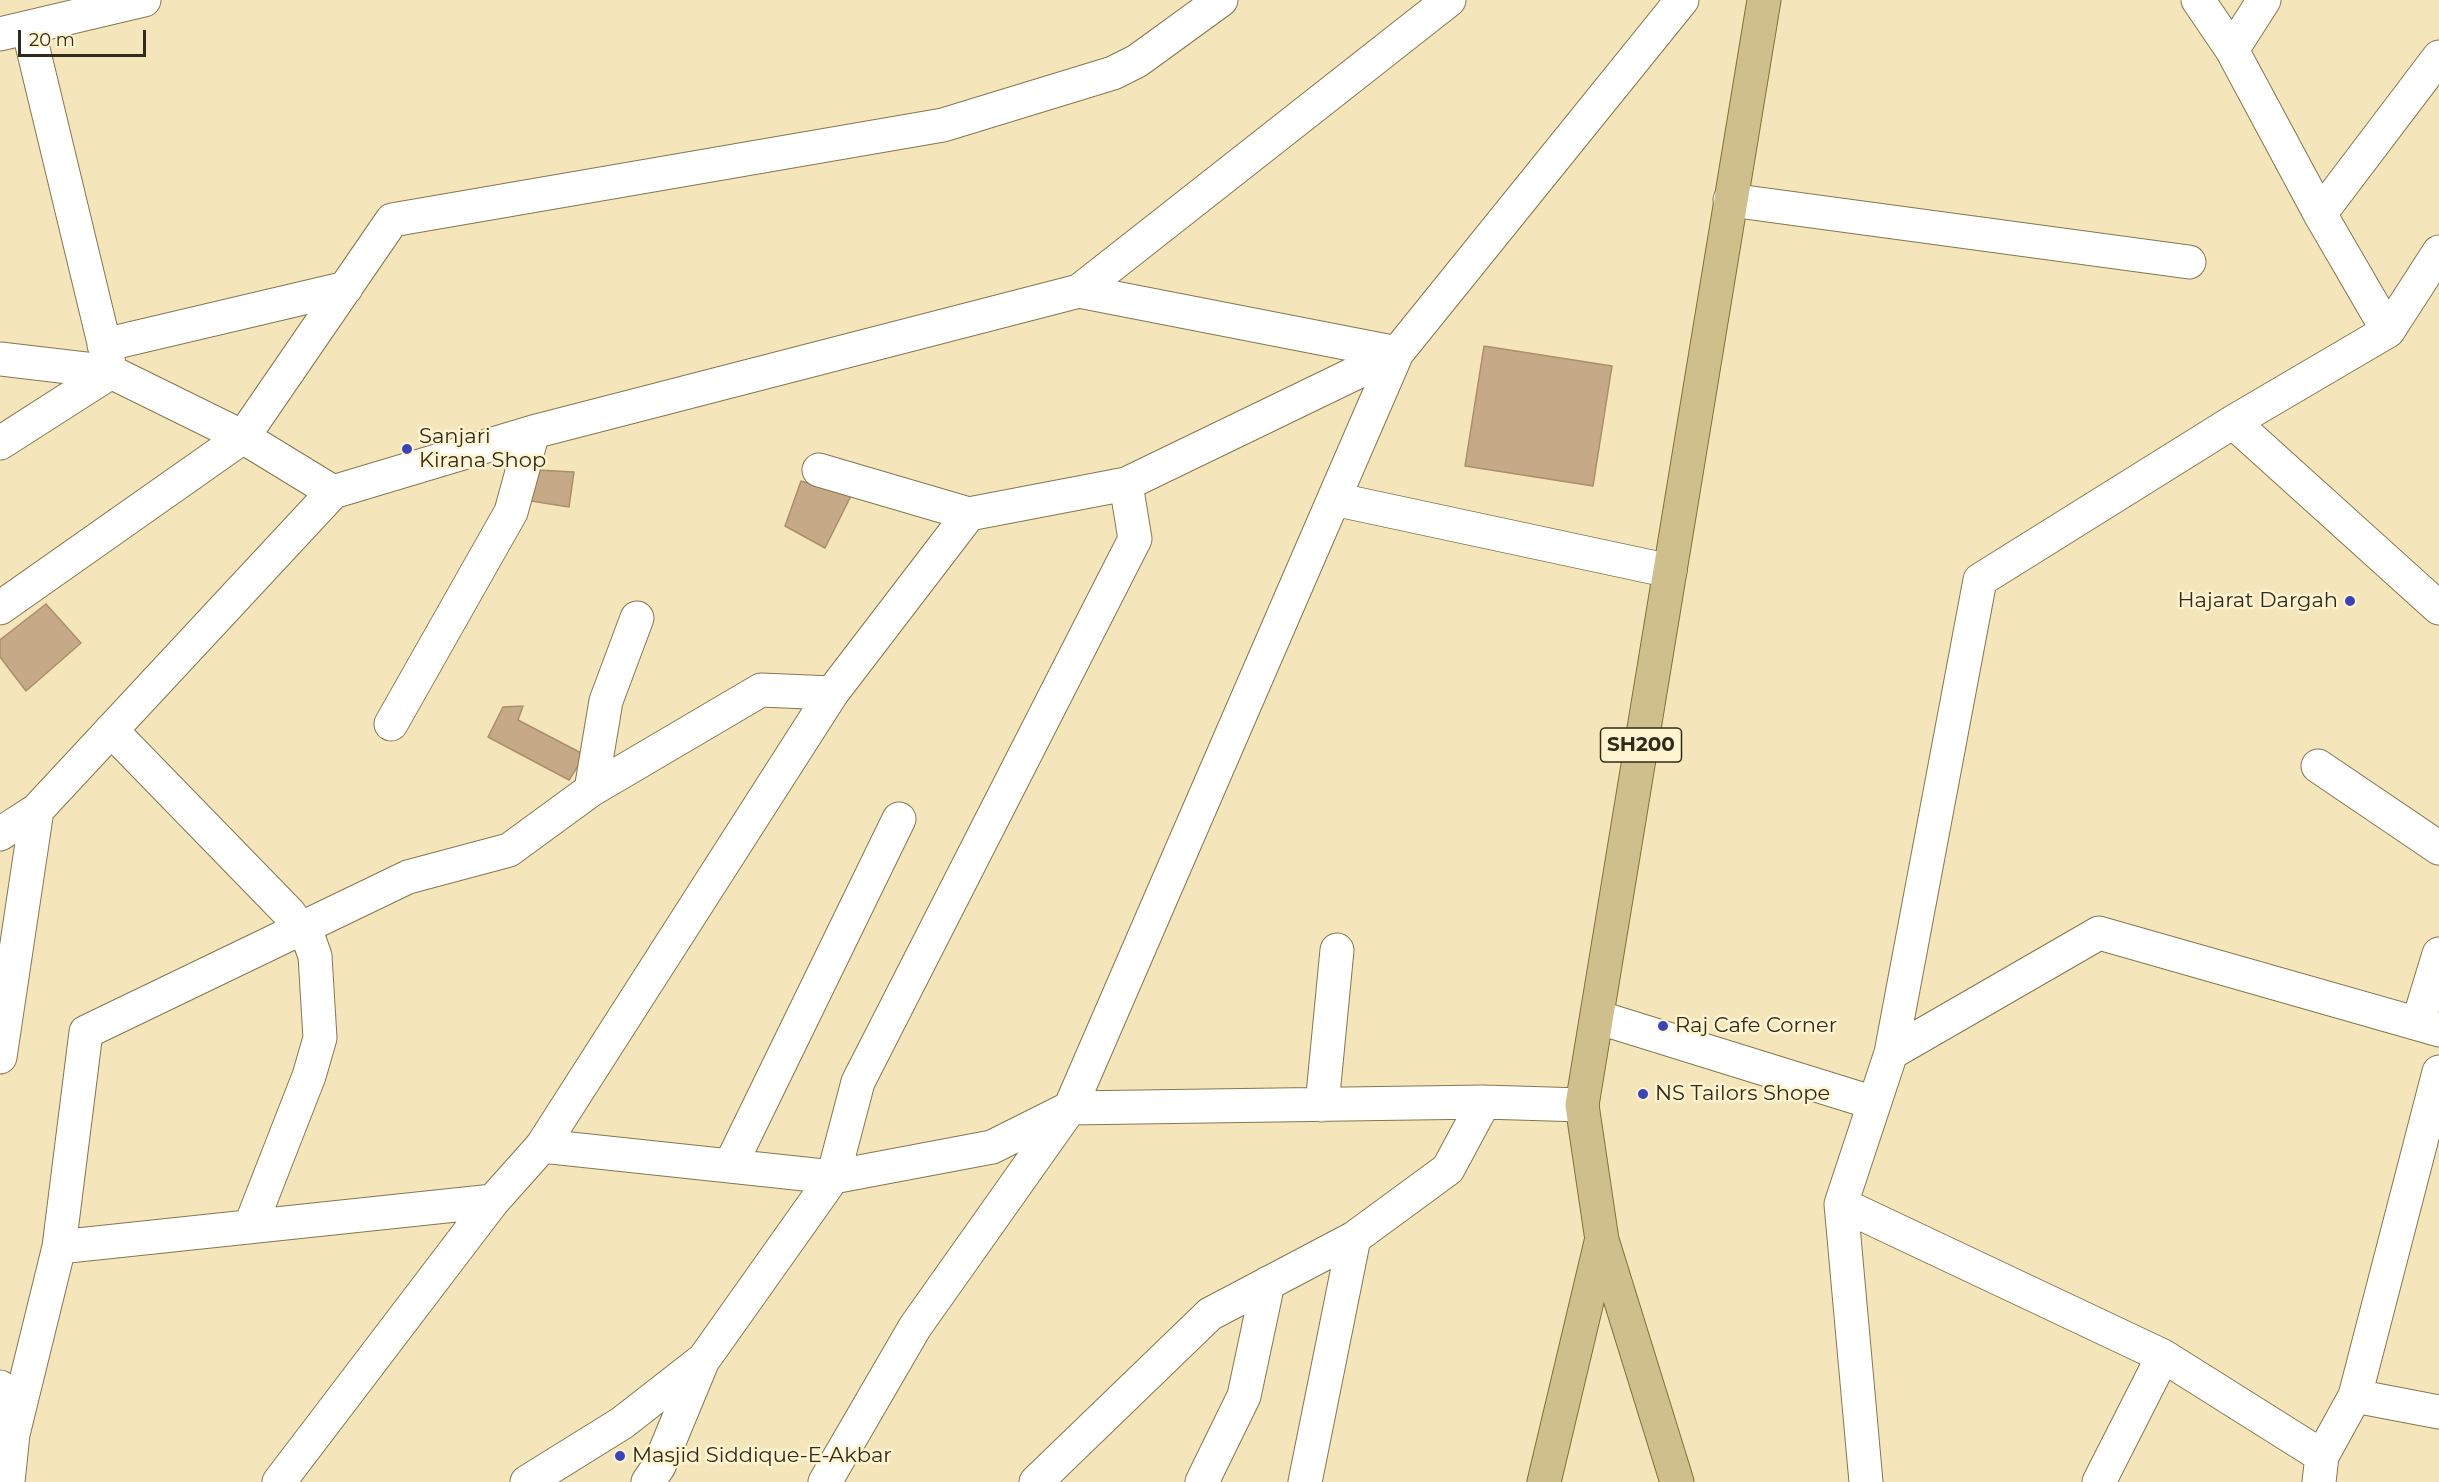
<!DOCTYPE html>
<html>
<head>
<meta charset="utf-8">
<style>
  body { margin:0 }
  #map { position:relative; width:2439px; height:1482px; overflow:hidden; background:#f4e6ba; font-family:Montserrat,sans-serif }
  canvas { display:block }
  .scale { position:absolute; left:18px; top:30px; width:128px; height:27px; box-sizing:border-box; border:3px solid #302b1a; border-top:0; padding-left:8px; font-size:18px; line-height:21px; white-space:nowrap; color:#302b1a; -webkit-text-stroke:4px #fff3d0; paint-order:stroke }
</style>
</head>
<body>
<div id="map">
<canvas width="2439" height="1482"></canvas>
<div class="scale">20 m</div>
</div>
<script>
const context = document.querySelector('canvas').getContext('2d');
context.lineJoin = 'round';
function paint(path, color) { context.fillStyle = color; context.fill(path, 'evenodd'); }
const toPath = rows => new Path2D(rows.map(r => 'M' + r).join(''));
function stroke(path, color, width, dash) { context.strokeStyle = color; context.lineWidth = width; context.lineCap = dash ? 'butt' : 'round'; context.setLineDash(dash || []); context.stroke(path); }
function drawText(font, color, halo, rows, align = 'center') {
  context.font = font + ' Montserrat,sans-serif'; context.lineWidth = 5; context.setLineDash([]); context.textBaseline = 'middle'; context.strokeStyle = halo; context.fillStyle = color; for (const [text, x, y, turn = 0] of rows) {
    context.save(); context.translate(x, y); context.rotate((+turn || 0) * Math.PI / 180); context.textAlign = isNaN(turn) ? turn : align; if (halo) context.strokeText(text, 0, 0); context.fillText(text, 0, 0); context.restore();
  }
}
const building = toPath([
  [1484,346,1612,366,1593,486,1465,466,1484,346],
  [538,470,574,472,569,507,531,501,538,470],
  [801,481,851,496,825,548,785,526,801,481],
  [46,604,81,643,26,691,0,657,0,640,46,604],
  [523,706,518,720,585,755,569,780,488,737,503,707,523,706]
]);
paint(building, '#c6a986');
stroke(building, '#ab8f6c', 1.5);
const minor = toPath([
  [2198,0,2232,50,2320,214,2388,331],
  [28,28,111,372],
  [0,34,144,0],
  [2232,50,2264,0],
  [1730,200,2189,262],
  [2320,214,2439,57],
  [1079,291,1449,0],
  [104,345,346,288],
  [0,359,111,372,243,437,333,492],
  [2233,422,2439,608],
  [0,443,111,372],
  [819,470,969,514],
  [1334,499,1670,571],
  [0,608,243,437,392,220,943,125,1113,73,1137,61,1221,0],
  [391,724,511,512,533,432],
  [111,730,289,913,310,942,315,956,320,1038,309,1076,250,1227],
  [2318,766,2439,848],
  [591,790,606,701,637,618],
  [0,834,37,810,333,492,533,432,1079,291,1397,353],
  [1597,1017,1874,1103],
  [2418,1023,2439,954],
  [1891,1053,2099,933,2439,1030],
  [0,1057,37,810],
  [1322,1105,1337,950],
  [542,1146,833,1177,992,1147,1070,1108,1484,1102,1582,1105],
  [730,1166,899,819],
  [1841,1204,2163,1356,2322,1456],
  [59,1247,493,1201],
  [0,1387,13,1434,8,1482],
  [2355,1396,2439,1412],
  [13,1434,59,1247,86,1032,408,877,509,850,591,790,761,690,832,693],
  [279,1482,493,1201,542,1146,832,693,969,514,1126,484,1397,353],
  [527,1482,622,1423,704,1359,833,1177,858,1082,1135,539,1126,484],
  [648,1482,659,1466,703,1360],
  [825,1482,915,1327,1070,1108,1397,353,1682,0],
  [1036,1482,1210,1314,1354,1238,1448,1169,1484,1102],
  [1202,1482,1244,1396,1268,1283],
  [1305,1482,1354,1238],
  [1866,1482,1841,1204,1891,1053,1980,580,2233,422,2388,331,2439,252],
  [2099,1482,2163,1356],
  [2319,1482,2322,1456,2355,1396,2439,1072]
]);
const major = toPath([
  [1544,1482,1601,1242],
  [1677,1482,1602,1240,1582,1105,1764,0]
]);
stroke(minor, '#84774f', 35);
stroke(major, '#826f33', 35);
stroke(minor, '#fff', 33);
stroke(major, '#cebf8d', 33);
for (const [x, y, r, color] of [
  [407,449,6,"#3944b8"],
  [2350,601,6,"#3944b8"],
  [1663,1026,6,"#3944b8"],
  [1643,1094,6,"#3944b8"],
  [620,1456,6,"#3944b8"]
]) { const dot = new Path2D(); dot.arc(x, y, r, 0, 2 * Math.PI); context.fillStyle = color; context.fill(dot); stroke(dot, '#fff3d0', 2); }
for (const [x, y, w] of [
  [1641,745,81]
]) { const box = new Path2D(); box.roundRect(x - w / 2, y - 17, w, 34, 4.5); context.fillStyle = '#fff3d0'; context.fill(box); stroke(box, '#302b1a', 1.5); }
drawText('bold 20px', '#302b1a', null, [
  ["SH200",1641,745]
]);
drawText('21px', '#302b1a', '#fff3d0', [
  ["Sanjari",419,437],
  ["Kirana Shop",419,461],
  ["Hajarat Dargah",2338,601,"right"],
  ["Raj Cafe Corner",1675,1026],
  ["NS Tailors Shope",1655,1094],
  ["Masjid Siddique-E-Akbar",632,1456]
], 'left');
</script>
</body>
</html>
